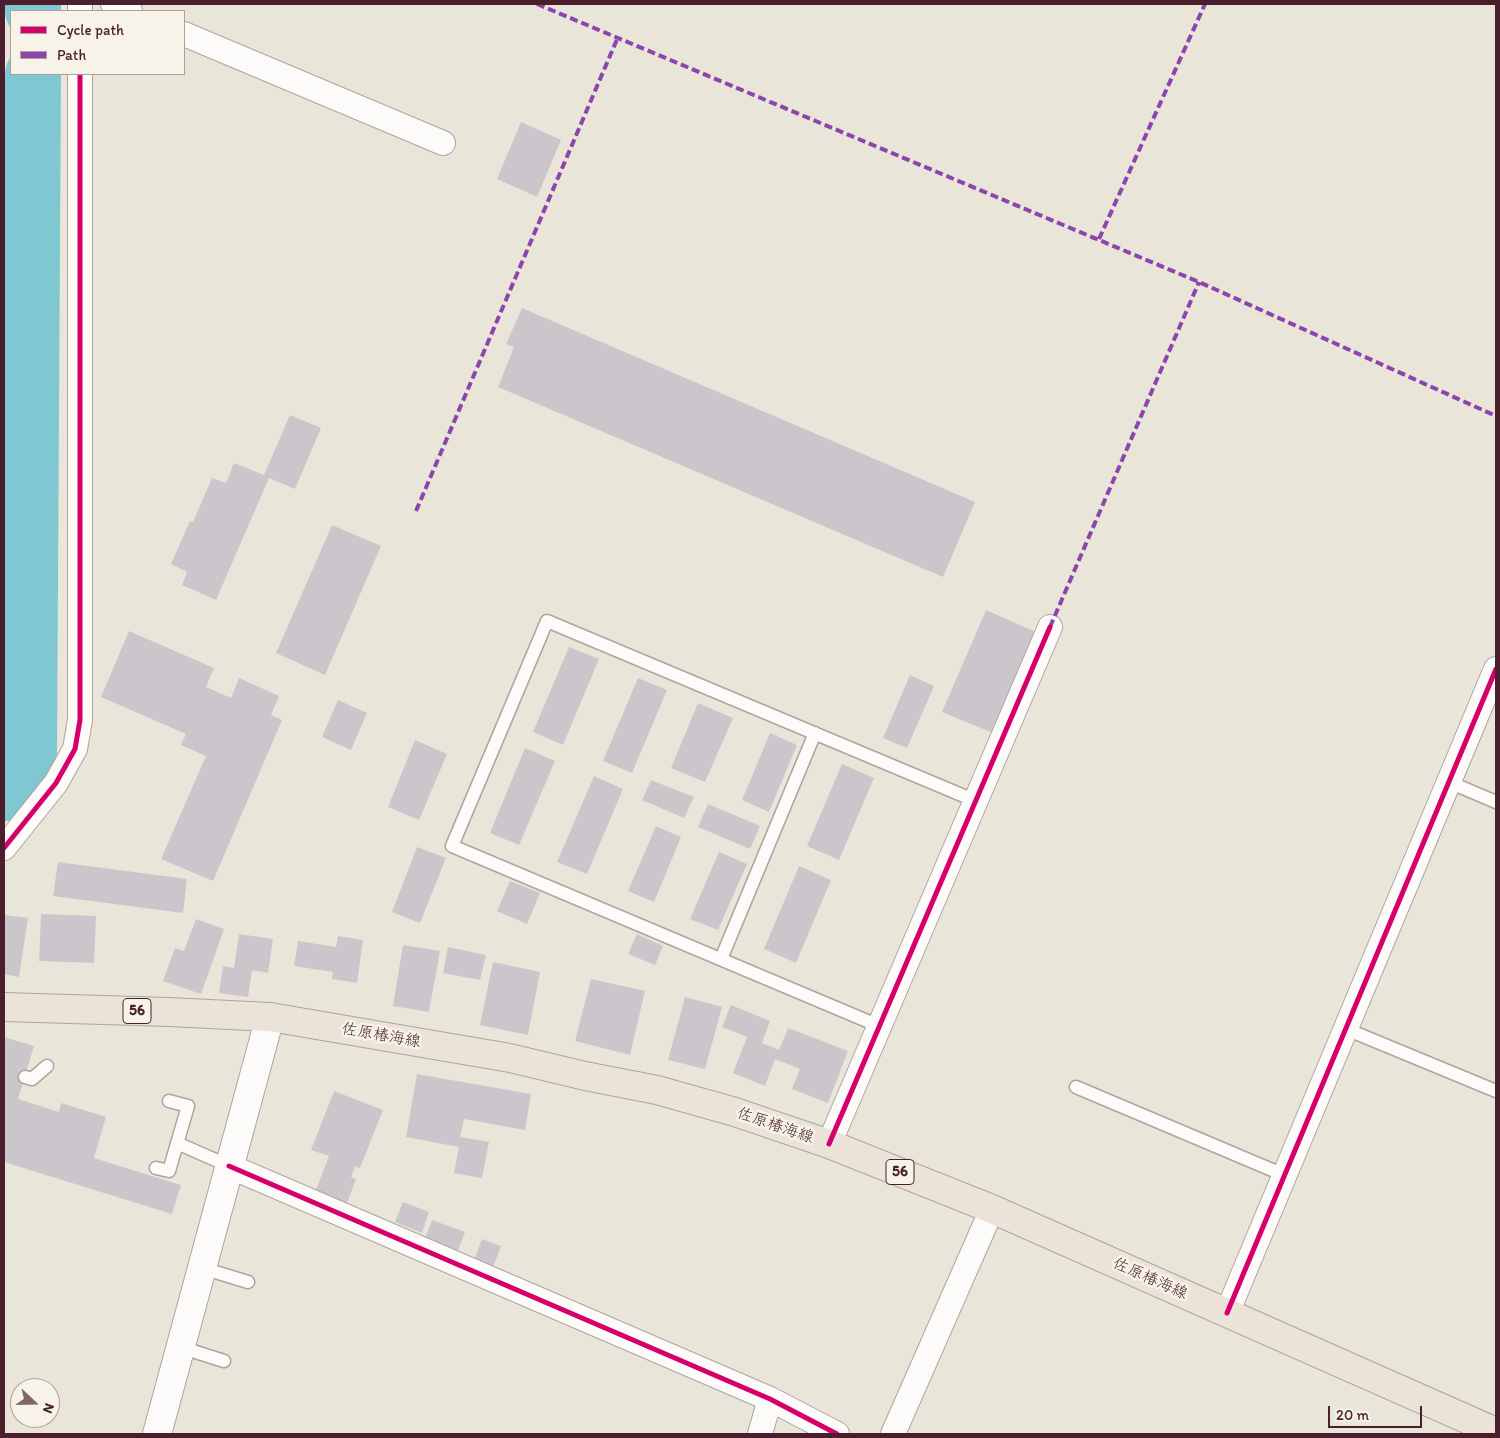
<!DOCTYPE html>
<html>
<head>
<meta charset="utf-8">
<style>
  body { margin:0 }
  #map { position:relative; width:1500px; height:1438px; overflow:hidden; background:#e9e6d9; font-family:Itim,sans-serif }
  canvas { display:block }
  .frame { position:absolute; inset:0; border:5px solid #4a1f2b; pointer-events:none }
  .legend { position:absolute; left:10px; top:10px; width:175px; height:65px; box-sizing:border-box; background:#f7f3e8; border:1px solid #b29e9c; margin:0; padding:6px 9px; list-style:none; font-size:15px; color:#4a1f2b }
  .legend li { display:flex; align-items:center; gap:10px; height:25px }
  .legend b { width:25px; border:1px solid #b29e9c }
  .north { position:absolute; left:10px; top:1378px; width:50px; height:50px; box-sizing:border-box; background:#f7f3e8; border:1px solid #b29e9c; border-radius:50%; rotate:111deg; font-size:14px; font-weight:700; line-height:20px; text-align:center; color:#4a1f2b }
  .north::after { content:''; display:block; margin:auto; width:18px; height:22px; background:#826568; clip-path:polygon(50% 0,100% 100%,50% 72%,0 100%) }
  .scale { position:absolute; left:1328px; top:1406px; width:94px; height:22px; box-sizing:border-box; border:2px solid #4a1f2b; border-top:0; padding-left:6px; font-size:15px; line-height:18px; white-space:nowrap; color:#4a1f2b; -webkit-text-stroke:4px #f7f3e8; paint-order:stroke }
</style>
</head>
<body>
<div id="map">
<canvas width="1500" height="1438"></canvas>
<div class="frame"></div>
<ul class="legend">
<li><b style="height:6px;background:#d6006c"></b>Cycle path</li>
<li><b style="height:6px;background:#8e44ad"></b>Path</li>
</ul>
<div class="north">N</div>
<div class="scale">20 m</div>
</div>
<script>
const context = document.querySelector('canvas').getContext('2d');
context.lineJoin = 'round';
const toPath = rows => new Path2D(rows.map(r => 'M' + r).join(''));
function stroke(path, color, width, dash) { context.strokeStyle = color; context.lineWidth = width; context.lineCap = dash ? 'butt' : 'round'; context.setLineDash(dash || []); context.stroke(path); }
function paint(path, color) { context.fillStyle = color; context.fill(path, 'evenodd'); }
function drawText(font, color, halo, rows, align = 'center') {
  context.font = font + ' Itim,"Klee One",sans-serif'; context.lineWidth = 5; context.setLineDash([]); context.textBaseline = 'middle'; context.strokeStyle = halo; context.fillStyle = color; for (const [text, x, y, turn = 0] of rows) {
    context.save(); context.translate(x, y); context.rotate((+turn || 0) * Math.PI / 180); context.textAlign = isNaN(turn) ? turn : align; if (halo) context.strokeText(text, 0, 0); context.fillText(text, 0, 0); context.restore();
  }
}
stroke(toPath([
  [33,11,33,4],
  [4,793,9,787,29,753,33,74]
]), '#7fc8d1', 56);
paint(toPath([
  [521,122,561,140,537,197,497,179],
  [522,308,975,502,943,577,498,387,514,347,506,344],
  [290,415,321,428,295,489,269,478,216,600,182,585,187,572,171,564,190,521,193,522,212,478,226,483,234,463,264,475],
  [332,525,381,546,325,675,276,653],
  [986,610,1036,632,993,733,942,712],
  [129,631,214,668,206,687,231,698,239,678,279,696,271,715,282,720,213,881,161,859,206,756,181,745,186,734,101,697],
  [569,647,599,659,563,745,533,732],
  [910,675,934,686,907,748,883,738],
  [638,678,667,690,632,773,603,761],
  [338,700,367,713,351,750,322,737],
  [698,703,733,718,705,782,671,768],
  [770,733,797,745,769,812,742,800],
  [415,740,447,754,419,820,388,807],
  [525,748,555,761,519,845,490,833],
  [842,764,874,778,839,860,807,846],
  [594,776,623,789,587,874,557,862],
  [651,780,694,797,684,818,642,800],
  [708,804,760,826,750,849,698,827],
  [656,826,681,837,654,902,628,891],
  [417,847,446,858,420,923,392,912],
  [719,852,747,864,718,930,690,919],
  [58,862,187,879,183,913,53,896],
  [799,866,831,880,796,963,764,949],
  [510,881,540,893,527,924,497,911],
  [41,914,96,916,94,963,39,961],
  [4,915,28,918,19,977,4,974],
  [196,919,224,929,201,994,163,981,175,948,184,951],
  [239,934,273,939,268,973,252,970,248,997,219,993,223,966,234,968],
  [637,934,663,946,655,965,628,954],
  [338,936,363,940,357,983,332,979,333,972,294,966,298,941,336,947],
  [403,945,440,951,429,1012,393,1006],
  [448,947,486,955,480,980,443,973],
  [493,962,540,972,528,1035,480,1025],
  [591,979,645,991,630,1055,575,1041],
  [685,997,722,1007,705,1069,668,1060],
  [731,1005,770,1021,762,1043,779,1050,788,1028,848,1051,828,1103,792,1089,800,1069,775,1059,765,1086,733,1073,747,1037,722,1027],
  [4,1037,34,1046,18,1099,59,1112,61,1103,106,1117,94,1158,181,1185,172,1214,4,1162],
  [417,1074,531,1094,525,1130,464,1119,460,1137,489,1142,482,1178,454,1173,459,1147,406,1137],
  [334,1091,383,1110,360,1168,355,1166,351,1177,356,1179,346,1206,314,1195,329,1156,311,1150],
  [403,1202,429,1212,422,1233,395,1222],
  [432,1220,465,1232,456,1256,423,1244],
  [482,1239,501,1246,492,1270,473,1263]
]), '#ccc6cc');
const service = toPath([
  [1449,782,1496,802],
  [721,959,815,733],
  [879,1026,452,846,547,621,976,801],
  [1346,1029,1496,1091],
  [25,1077,32,1079,47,1066],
  [1076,1087,1284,1175],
  [177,1143,229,1166],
  [156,1168,169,1171,188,1106,169,1101],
  [202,1268,248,1282],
  [180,1347,224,1361]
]);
const minor = toPath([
  [80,4,80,11],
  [113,4,130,11],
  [184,34,443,143],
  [4,848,56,783,75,749,80,720,80,74],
  [829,1144,1050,627],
  [229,1166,770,1399,837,1434],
  [1227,1313,1496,669],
  [760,1434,770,1399],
  [893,1434,992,1209]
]);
const tertiary = toPath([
  [157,1434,270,1017]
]);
const primary = toPath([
  [4,1007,169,1012,270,1017,510,1058,585,1076,657,1090,735,1112,829,1144,992,1209,1496,1432]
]);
stroke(service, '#aca59f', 15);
stroke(minor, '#aca59f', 26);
stroke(tertiary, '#aca59f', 30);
stroke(primary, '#aca59f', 30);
stroke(service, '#fcfbf9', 12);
stroke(minor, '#fcfbf9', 24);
stroke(tertiary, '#fcfbf9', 28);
stroke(primary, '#ebe3d8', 28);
stroke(toPath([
  [537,4,1199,282,1496,416],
  [1099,239,1205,4],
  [416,511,618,37],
  [1050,627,1199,282]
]), '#8e44ad', 4, [8, 4]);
stroke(toPath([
  [4,848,56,783,75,749,80,720,80,74],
  [829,1144,1050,627],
  [229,1166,770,1399,837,1434],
  [1227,1313,1496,669]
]), '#d6006c', 5);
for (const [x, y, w] of [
  [137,1011,28],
  [900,1172,28]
]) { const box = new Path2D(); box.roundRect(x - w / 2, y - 12.5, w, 25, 4); context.fillStyle = '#f7f3e8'; context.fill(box); stroke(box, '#4a1f2b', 1); }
drawText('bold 15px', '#4a1f2b', null, [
  ["56",137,1011],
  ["56",900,1172]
]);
drawText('16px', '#4a1f2b', '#f7f3e8', [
  ["佐原椿海線",381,1036,10],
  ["佐原椿海線",775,1126,19],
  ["佐原椿海線",1150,1279,24]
]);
</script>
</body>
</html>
